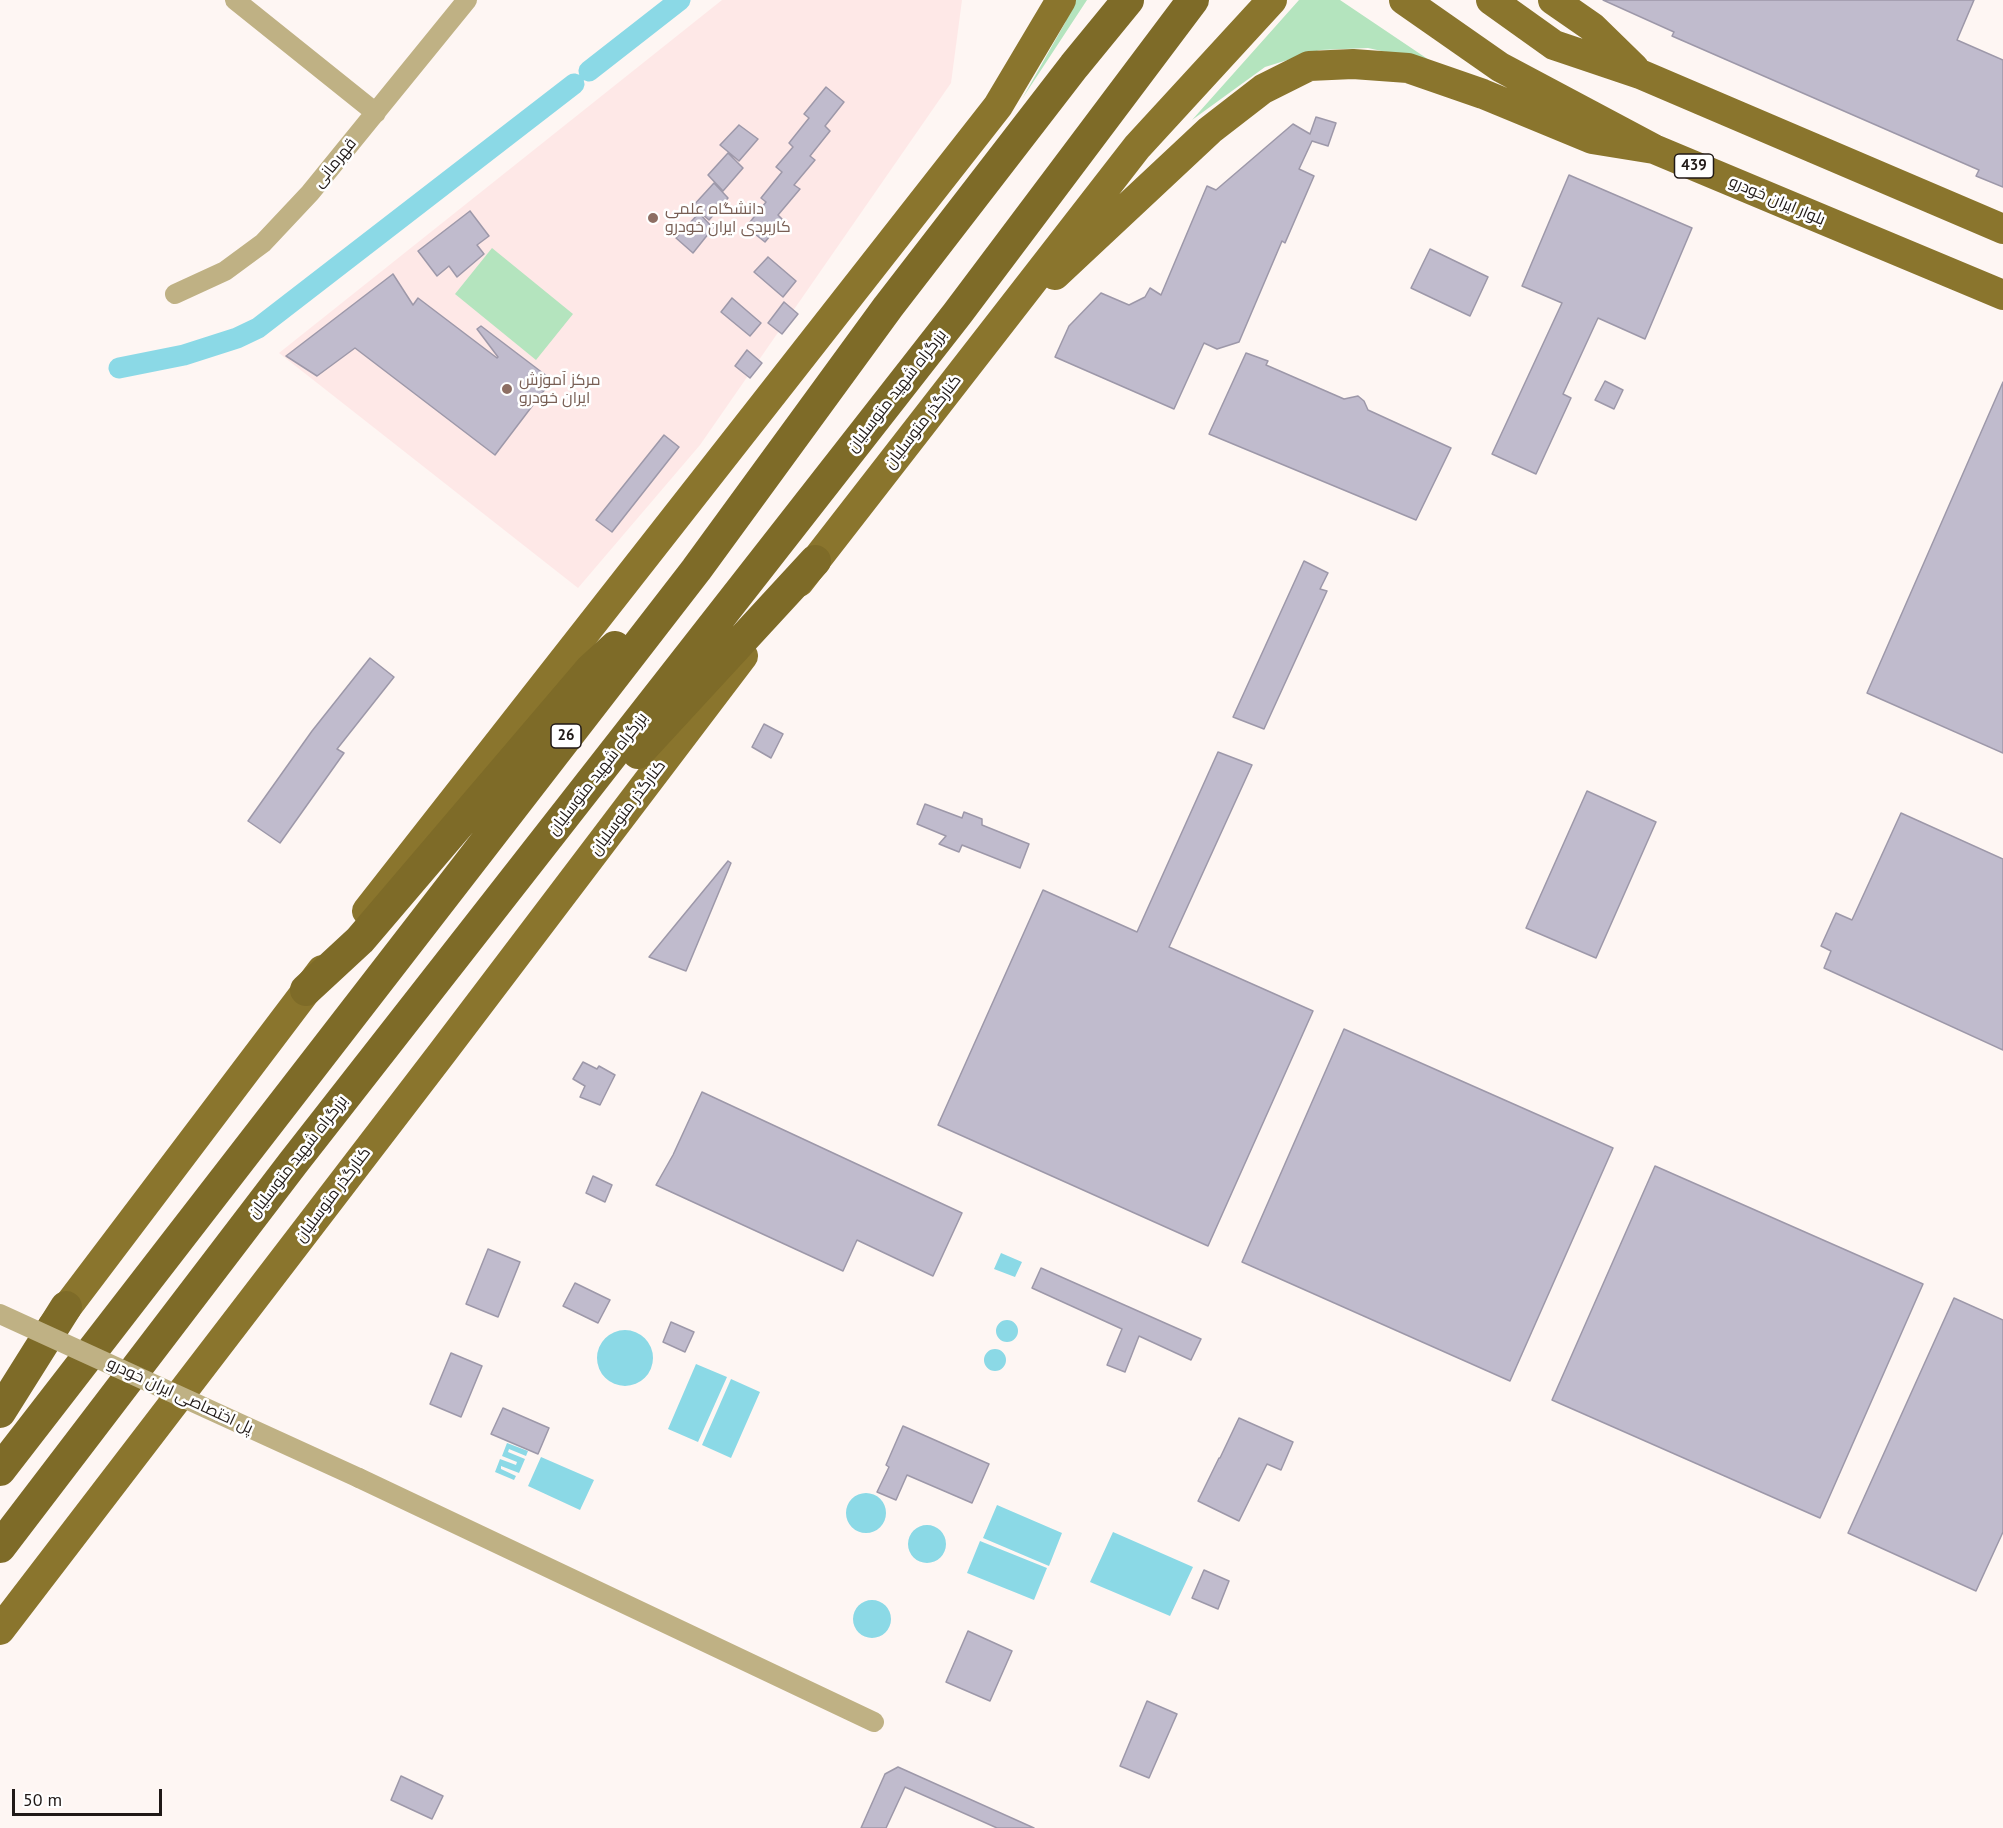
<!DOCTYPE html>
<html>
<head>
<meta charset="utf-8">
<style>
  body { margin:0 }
  #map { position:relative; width:2003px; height:1828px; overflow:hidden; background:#fef6f3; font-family:"PT Sans",sans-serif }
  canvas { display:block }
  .scale { position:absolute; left:12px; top:1789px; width:150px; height:27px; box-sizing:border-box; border:3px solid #201917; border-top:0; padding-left:8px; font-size:18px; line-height:21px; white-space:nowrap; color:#201917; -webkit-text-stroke:4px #fff; paint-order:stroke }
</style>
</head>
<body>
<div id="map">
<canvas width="2003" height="1828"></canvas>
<div class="scale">50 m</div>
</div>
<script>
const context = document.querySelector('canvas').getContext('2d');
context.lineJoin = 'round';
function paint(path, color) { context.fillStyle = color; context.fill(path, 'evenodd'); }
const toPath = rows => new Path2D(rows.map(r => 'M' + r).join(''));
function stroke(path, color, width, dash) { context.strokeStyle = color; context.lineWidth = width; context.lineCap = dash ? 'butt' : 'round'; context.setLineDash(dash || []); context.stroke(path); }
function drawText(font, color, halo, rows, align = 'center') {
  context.font = font + ' "PT Sans",Cairo,sans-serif'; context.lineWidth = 5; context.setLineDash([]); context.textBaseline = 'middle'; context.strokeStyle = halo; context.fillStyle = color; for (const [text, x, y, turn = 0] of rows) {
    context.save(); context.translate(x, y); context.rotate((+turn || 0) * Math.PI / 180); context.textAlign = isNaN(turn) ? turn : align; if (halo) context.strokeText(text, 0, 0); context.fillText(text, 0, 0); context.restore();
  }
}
paint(toPath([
  [722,0,962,0,951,83,700,445,578,588,279,353]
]), '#fee8e7');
paint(toPath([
  [1073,0,1087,0,1022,99,1065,23],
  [1299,0,1340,0,1447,72,1409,57,1368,48,1320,50,1265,67,1192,120],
  [492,248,573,314,536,360,455,294]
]), '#b4e4be');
paint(toPath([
  [1001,1253,1022,1262,1015,1277,994,1269],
  '996 1331a11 11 0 1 1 22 0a11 11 0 1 1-22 0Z',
  '597 1358a28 28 0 1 1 56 0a28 28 0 1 1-56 0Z',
  '984 1360a11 11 0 1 1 22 0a11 11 0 1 1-22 0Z',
  [696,1364,727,1377,698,1442,668,1429],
  [731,1379,760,1392,731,1458,702,1445],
  [507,1443,528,1451,526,1456,509,1449,508,1452,525,1459,519,1473,501,1466,501,1469,516,1476,514,1480,495,1472,500,1459,516,1465,517,1462,502,1456],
  [541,1457,594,1480,580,1510,528,1486],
  '846 1513a20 20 0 1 1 40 0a20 20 0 1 1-40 0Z',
  [997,1505,1062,1533,1049,1566,983,1538],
  '908 1544a19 19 0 1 1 38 0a19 19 0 1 1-38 0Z',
  [1113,1532,1193,1567,1170,1616,1090,1582],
  [980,1541,1047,1568,1034,1600,967,1573],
  '853 1619a19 19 0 1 1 38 0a19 19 0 1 1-38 0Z'
]), '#8bd9e6');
stroke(toPath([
  [589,71,680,0],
  [119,368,184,355,237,338,258,328,574,84]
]), '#8bd9e6', 21);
const building = toPath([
  [1603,0,1974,0,1957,40,2003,60,2003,187,1976,176,1979,170,1672,36,1674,32,1603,0],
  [826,87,844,102,825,126,830,131,810,156,815,160,794,185,800,189,778,215,783,220,765,242,746,227,766,202,761,198,782,172,776,167,793,147,789,143,809,118,804,114,826,87],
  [1316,117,1336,123,1328,146,1312,141,1299,169,1314,176,1285,243,1282,241,1239,342,1217,349,1204,343,1174,409,1055,357,1069,326,1101,293,1129,305,1145,297,1150,288,1161,295,1207,186,1216,190,1293,124,1310,134,1316,117],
  [739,125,758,139,739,161,720,145,739,125],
  [728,153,743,168,723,191,708,175,728,153],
  [1569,175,1692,228,1645,339,1598,318,1563,394,1571,398,1536,474,1492,454,1562,303,1522,286,1569,175],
  [714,183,728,198,709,220,693,206,714,183],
  [470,211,489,236,477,245,484,254,457,277,449,266,437,276,418,251,470,211],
  [699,213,713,228,693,253,676,238,699,213],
  [1430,249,1488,277,1470,316,1411,288,1430,249],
  [768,257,796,281,783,297,754,272,768,257],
  [393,274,413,305,418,298,497,358,498,357,477,329,481,326,552,380,495,455,355,348,317,376,286,356,393,274],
  [732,298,761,323,750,336,721,312,732,298],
  [784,302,798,314,782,334,768,323,784,302],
  [747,350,762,363,750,378,735,366,747,350],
  [1246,353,1268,361,1266,365,1344,399,1358,396,1364,401,1368,410,1451,448,1416,520,1209,434,1246,353],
  [1605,381,1623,390,1614,409,1595,400,1605,381],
  [2003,382,2003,753,1867,693,2003,382],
  [664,435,679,447,612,532,596,520,664,435],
  [1304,561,1328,573,1320,589,1327,591,1264,729,1233,717,1304,561],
  [370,658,394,677,337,749,344,753,280,843,248,821,312,731,370,658],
  [764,724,783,734,771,758,752,747,764,724],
  [1218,752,1252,765,1169,947,1313,1011,1208,1246,938,1125,1043,890,1137,932,1218,752],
  [1587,791,1656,822,1596,958,1526,928,1587,791],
  [925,804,962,818,964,812,982,819,982,825,1029,844,1020,868,962,845,959,852,939,844,946,836,917,824,925,804],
  [1901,813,2003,859,2003,1050,1824,968,1831,951,1821,946,1836,913,1852,920,1901,813],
  [728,861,731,863,686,971,649,957,728,861],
  [1344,1029,1613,1148,1510,1381,1242,1262,1344,1029],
  [583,1062,597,1069,599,1066,615,1075,600,1105,580,1097,585,1086,573,1079,583,1062],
  [702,1092,962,1213,933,1276,857,1240,843,1271,656,1185,673,1155,702,1092],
  [1655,1166,1923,1284,1820,1518,1552,1400,1655,1166],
  [593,1176,612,1185,605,1202,586,1193,593,1176],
  [488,1249,520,1262,498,1317,466,1304,488,1249],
  [1041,1268,1201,1339,1191,1360,1139,1336,1125,1372,1107,1365,1122,1329,1032,1288,1041,1268],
  [575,1283,610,1300,598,1323,563,1306,575,1283],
  [1954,1298,2003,1320,2003,1532,1976,1591,1848,1533,1954,1298],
  [671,1322,694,1332,685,1352,663,1342,671,1322],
  [451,1353,482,1366,461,1417,430,1404,451,1353],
  [503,1408,549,1428,538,1454,491,1434,503,1408],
  [1239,1418,1293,1442,1281,1470,1267,1464,1239,1521,1198,1501,1219,1458,1220,1458,1239,1418],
  [903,1426,989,1464,972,1503,907,1475,896,1500,877,1492,889,1467,886,1465,903,1426],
  [1204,1570,1229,1581,1218,1609,1192,1598,1204,1570],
  [968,1631,1012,1651,990,1701,946,1682,968,1631],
  [1147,1701,1177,1714,1149,1778,1120,1766,1147,1701],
  [898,1767,1034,1828,997,1828,905,1787,886,1828,861,1828,885,1774,898,1767],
  [401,1776,443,1796,432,1819,391,1800,401,1776]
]);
paint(building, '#c0bbcd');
stroke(building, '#9d98a9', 1.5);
stroke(toPath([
  [235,0,376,113],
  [175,294,225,271,263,243,310,193,467,0],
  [359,1478,874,1722]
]), '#bfb184', 20);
stroke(toPath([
  [1404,0,1500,67,1654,149,2003,295],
  [1491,0,1554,45,1640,74,2003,229],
  [1553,0,1592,27,1634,68],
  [1055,275,1210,130,1263,89,1309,66,1353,64,1408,68,1483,94,1592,139,1654,149],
  [799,582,1137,147,1272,0],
  [367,911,998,106,1061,0],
  [52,1327,322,970],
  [0,1630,442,1053,743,656]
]), '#8a752d', 30);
stroke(toPath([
  [638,753,815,561],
  [306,990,360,940,591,669,615,647],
  [0,1412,66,1307],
  [0,1470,696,570,888,307,1074,66,1128,0],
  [0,1547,293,1163,957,314,1193,0]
]), '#7e6b28', 32);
stroke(toPath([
  [0,1314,359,1478]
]), '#bfb184', 20);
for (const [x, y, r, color] of [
  [653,218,6,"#8d6e63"],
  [507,389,6,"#8d6e63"]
]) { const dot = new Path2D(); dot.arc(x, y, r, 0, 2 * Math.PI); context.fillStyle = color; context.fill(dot); stroke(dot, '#fff', 2); }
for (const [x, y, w] of [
  [1694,166,39],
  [566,736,30]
]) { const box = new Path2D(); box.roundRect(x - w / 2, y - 12, w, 24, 4.5); context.fillStyle = '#fff'; context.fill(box); stroke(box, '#201917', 1.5); }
drawText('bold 15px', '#201917', null, [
  ["439",1694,166],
  ["26",566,736]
]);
drawText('16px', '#201917', '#fff', [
  ["قهرمانی",335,163,-51],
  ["بلوار ایران خودرو",1777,201,23],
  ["بزرگراه شهید متوسلیان",897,391,-52],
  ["کنارگذر متوسلیان",923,422,-52],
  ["بزرگراه شهید متوسلیان",598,774,-52],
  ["کنارگذر متوسلیان",628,808,-53],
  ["بزرگراه شهید متوسلیان",298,1157,-52],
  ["کنارگذر متوسلیان",333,1195,-53],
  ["پل اختصاصی ایران خودرو",180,1396,25]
]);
drawText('16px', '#785e54', '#fff', [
  ["دانشگاه علمی",665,209],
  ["کاربردی ایران خودرو",665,227],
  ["مرکز آموزش",519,380],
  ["ایران خودرو",519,398]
], 'left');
</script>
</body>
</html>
